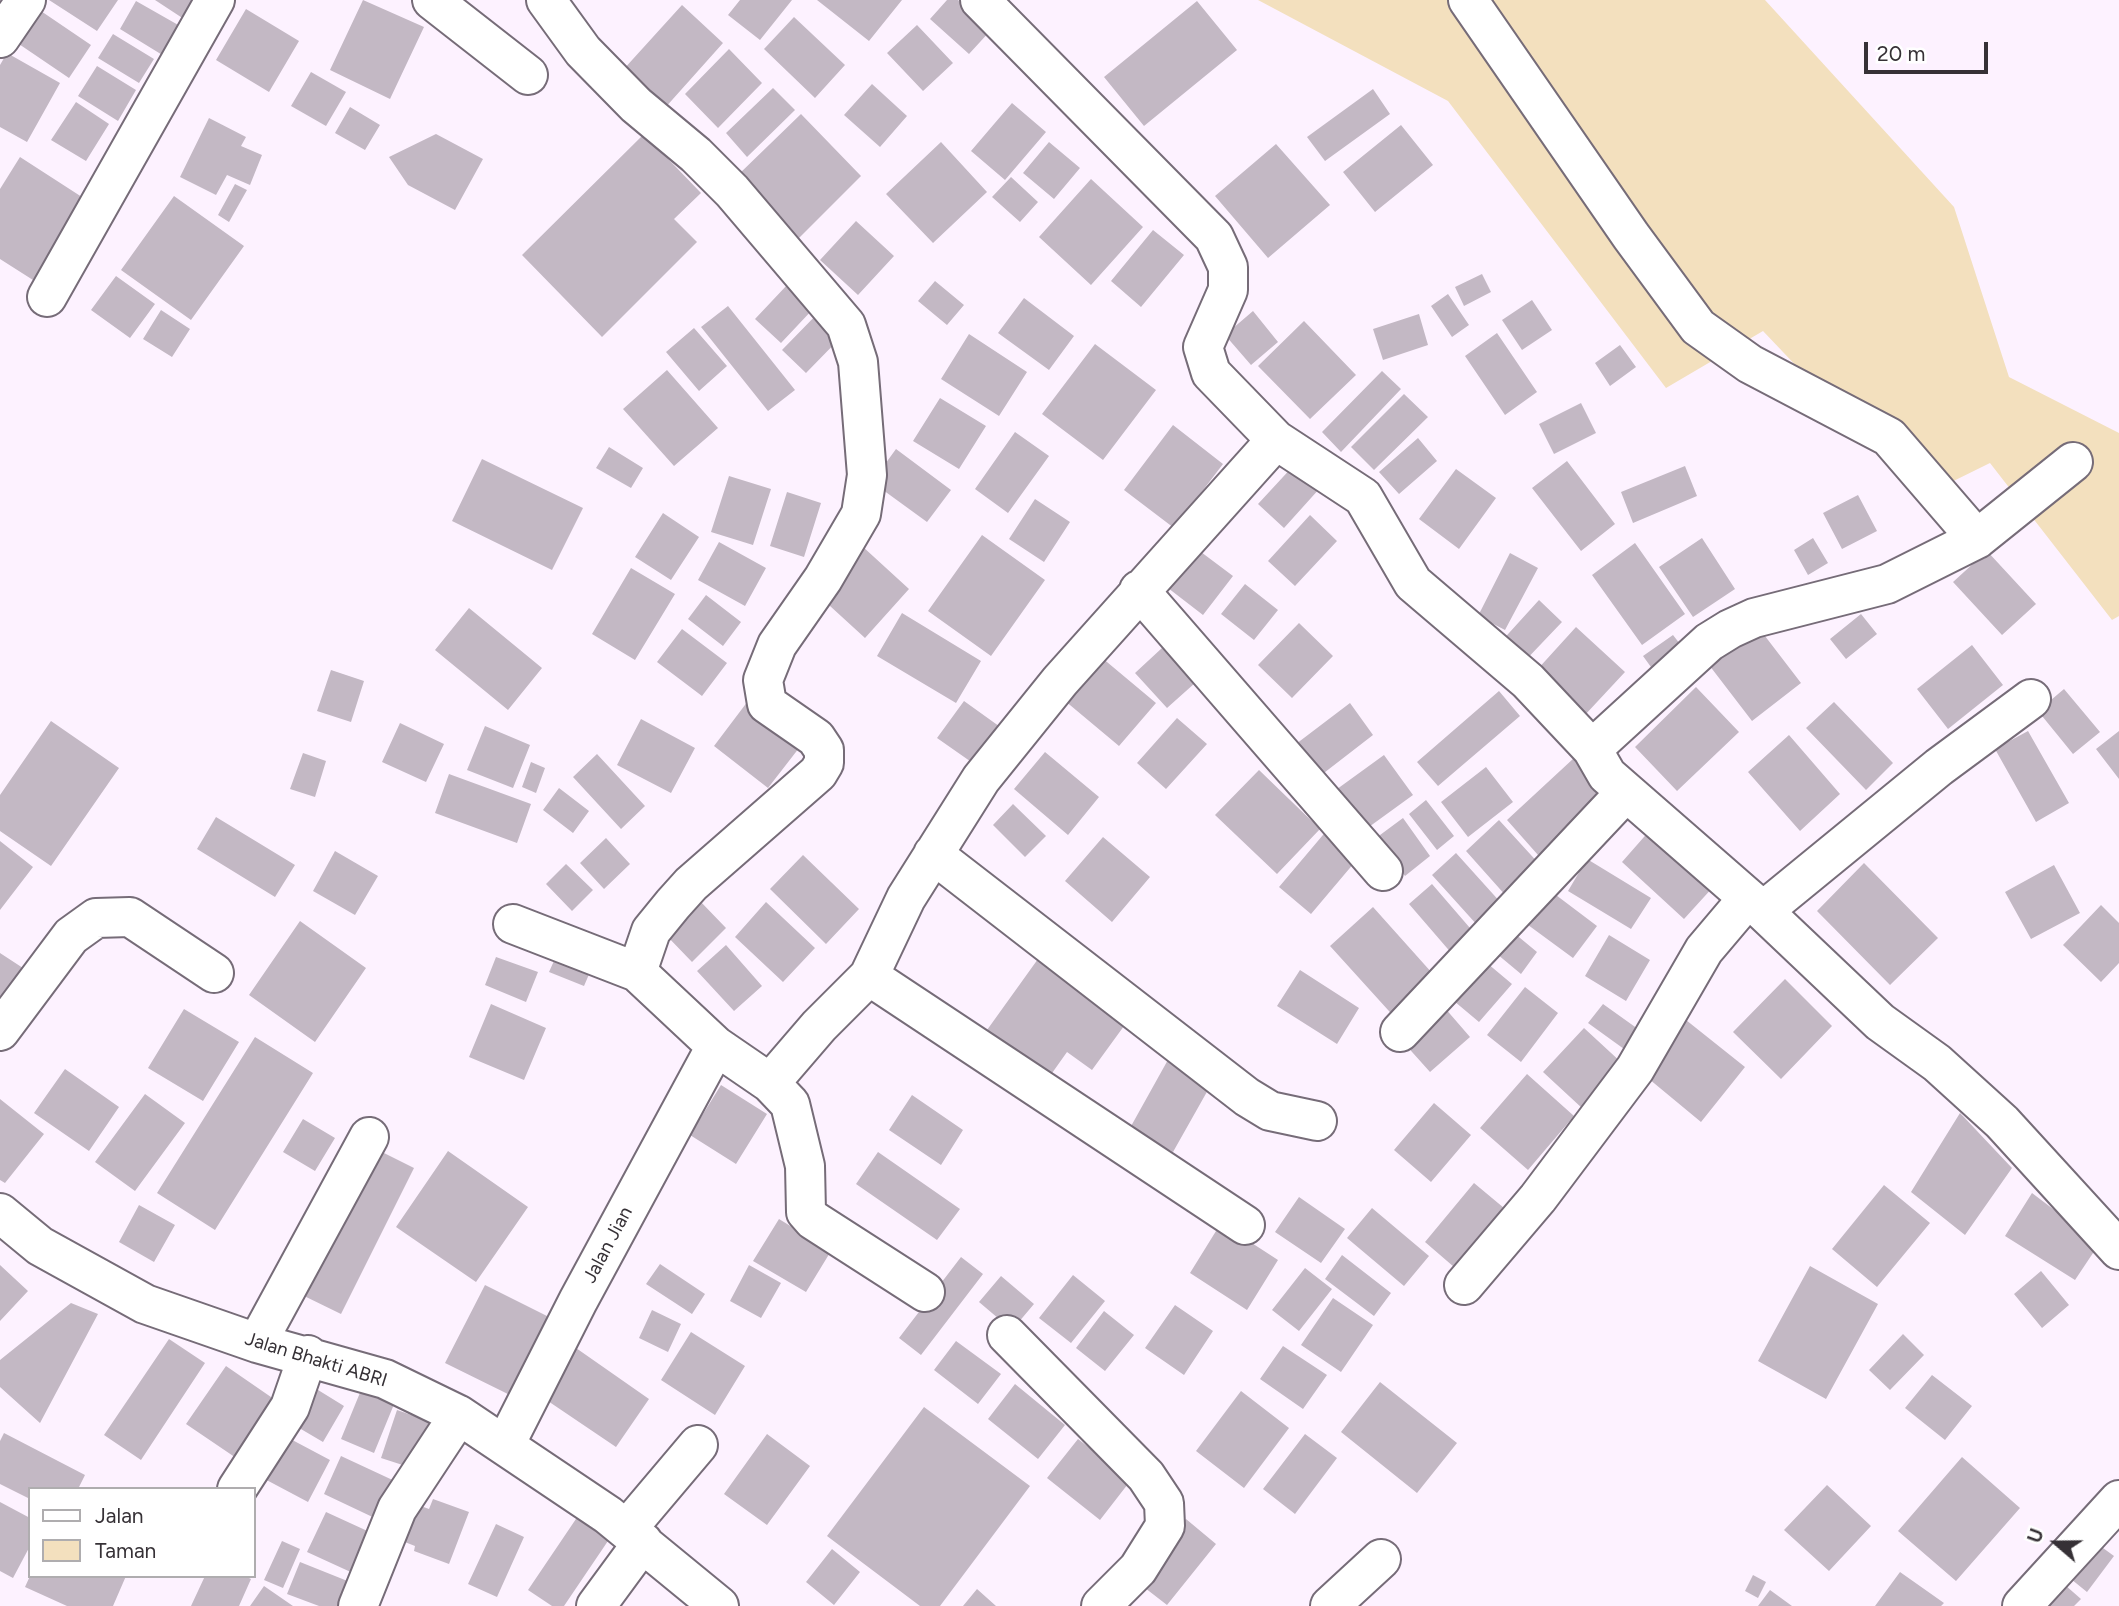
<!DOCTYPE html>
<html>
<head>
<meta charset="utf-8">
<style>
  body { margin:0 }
  #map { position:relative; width:2119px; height:1606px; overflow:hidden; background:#fdf2ff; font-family:Figtree,sans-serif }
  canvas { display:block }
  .legend { position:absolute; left:28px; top:1487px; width:228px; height:91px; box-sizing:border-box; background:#fff; border:2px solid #afadaf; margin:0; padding:9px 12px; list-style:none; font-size:21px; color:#363136 }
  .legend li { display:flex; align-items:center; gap:14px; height:35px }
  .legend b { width:35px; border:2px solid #afadaf }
  .north { position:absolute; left:2021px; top:1508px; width:70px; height:70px; -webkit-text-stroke:5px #fff; paint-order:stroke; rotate:290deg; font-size:19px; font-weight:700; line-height:28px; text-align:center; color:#363136 }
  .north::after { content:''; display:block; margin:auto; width:24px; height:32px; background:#363136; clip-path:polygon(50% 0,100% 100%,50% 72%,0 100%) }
  .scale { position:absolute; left:1864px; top:42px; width:124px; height:32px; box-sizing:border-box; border:4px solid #363136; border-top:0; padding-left:9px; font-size:21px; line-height:24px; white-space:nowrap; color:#363136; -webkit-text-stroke:5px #fff; paint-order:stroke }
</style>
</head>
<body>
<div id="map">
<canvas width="2119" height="1606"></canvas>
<ul class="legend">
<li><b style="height:9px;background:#fff"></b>Jalan</li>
<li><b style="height:19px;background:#f3e0be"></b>Taman</li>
</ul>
<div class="north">U</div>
<div class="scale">20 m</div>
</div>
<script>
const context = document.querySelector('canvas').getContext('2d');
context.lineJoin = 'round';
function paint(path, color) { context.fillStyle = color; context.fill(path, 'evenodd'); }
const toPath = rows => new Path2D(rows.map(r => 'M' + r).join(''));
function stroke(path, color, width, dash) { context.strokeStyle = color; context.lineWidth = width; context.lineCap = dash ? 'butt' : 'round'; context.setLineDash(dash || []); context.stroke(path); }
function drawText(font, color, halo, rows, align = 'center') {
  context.font = font + ' Figtree,sans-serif'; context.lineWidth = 7; context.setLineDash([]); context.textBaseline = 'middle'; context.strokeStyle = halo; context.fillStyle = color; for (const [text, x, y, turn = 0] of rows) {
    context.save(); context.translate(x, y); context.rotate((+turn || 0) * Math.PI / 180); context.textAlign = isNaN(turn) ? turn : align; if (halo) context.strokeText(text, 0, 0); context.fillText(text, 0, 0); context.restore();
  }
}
paint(toPath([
  [1258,0,1765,0,1954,207,2009,377,2119,433,2119,616,2112,620,1990,463,1921,497,1763,331,1666,388,1448,101]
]), '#f3e0be');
paint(toPath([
  [49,0,118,0,97,31],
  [155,0,204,0,190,23],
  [363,0,424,27,390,99,330,70],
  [740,0,792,0,760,40,728,15],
  [817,0,902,0,869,41],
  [947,0,958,0,991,30,969,54,930,19],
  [136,1,180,26,164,56,120,29],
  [1197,1,1237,50,1144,126,1104,77],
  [682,5,723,43,664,109,623,70],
  [35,7,91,45,69,78,13,40],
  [246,9,299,41,269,92,216,60],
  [794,17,845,65,815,98,764,49],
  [917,25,953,63,923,91,887,53],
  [113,34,154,59,139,83,98,58],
  [729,49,762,83,718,128,685,94],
  [7,53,60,83,27,142,0,127,0,65],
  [97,66,136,90,118,121,78,96],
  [311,72,346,92,326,126,291,106],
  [872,84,907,116,880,147,844,115],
  [773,88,795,110,747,157,726,133],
  [1373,89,1390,114,1325,161,1307,137],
  [76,102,109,124,86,161,51,140],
  [1012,103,1046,132,1005,180,971,151],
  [350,107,380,125,365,150,335,133],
  [801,114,861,176,799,238,738,175],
  [209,118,246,137,241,146,262,155,250,185,227,175,216,195,180,177],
  [1401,125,1433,165,1375,212,1343,172],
  [436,134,483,159,455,210,408,185,389,157],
  [644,134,701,193,674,219,697,242,602,337,522,255],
  [941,142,987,192,933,243,886,194],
  [1049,142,1080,168,1054,199,1023,173],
  [1276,144,1330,205,1268,258,1215,196],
  [20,157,85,199,33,280,0,259,0,189],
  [1011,177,1038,202,1020,222,992,197],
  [1091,179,1143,227,1091,285,1039,237],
  [235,184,247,190,229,222,218,215],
  [174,196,244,246,191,320,121,270],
  [856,221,894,256,858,295,820,260],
  [1153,230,1184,255,1141,307,1111,281],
  [1482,274,1491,292,1464,306,1455,287],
  [116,276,155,304,130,338,91,310],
  [935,281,964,305,947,325,918,301],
  [788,284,814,308,781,343,755,319],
  [1448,294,1469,325,1452,337,1431,306],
  [1024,298,1074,336,1049,370,998,333],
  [1532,300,1552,330,1522,350,1502,320],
  [728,306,795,390,768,411,701,327],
  [823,308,846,332,806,373,782,350],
  [161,310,190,329,172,357,143,339],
  [1253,311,1278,342,1251,365,1225,335],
  [1419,314,1428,345,1383,360,1373,329],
  [1304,321,1356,375,1310,419,1258,366],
  [694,328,727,366,699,391,666,352],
  [1497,333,1537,392,1505,415,1465,356],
  [969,334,1027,372,999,416,941,379],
  [1095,344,1156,390,1103,460,1042,414],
  [1620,345,1636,367,1610,386,1595,363],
  [667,370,718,428,674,466,623,409],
  [1382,371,1401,389,1341,452,1322,432],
  [1404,394,1428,417,1374,470,1351,447],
  [940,398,986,426,959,469,913,441],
  [1581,403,1596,433,1554,454,1539,424],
  [1173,425,1223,464,1174,528,1124,490],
  [1015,432,1049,456,1008,513,975,489],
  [1418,438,1437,461,1399,494,1379,472],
  [609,447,643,468,631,488,596,468],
  [896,449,951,490,927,522,872,482],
  [482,459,583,508,552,570,452,521],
  [1567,461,1615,524,1581,551,1532,488],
  [1295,464,1320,488,1284,528,1258,504],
  [1685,466,1697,496,1633,523,1621,492],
  [1456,469,1496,498,1459,549,1419,519],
  [729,476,771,489,753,545,711,532],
  [787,492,821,503,804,557,770,546],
  [1858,495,1877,531,1842,549,1823,513],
  [1035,499,1070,522,1044,562,1009,539],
  [663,513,699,537,671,580,635,557],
  [1310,515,1337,541,1295,586,1268,561],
  [982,535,1045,580,991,656,928,611],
  [1702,538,1735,589,1693,617,1659,567],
  [1813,538,1828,563,1808,575,1794,550],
  [719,542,766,568,745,606,698,580],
  [1635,543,1685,614,1642,645,1592,575],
  [862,546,909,589,865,638,818,595],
  [1197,549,1233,576,1203,615,1168,588],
  [1987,551,2036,604,2002,635,1953,582],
  [1510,553,1538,568,1505,630,1478,616],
  [631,568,675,594,635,660,592,634],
  [1245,584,1278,610,1254,640,1221,614],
  [706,595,741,622,723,646,688,619],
  [1539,600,1562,622,1521,665,1499,644],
  [469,608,542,668,508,710,435,650],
  [902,613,981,661,956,703,877,656],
  [1861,614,1877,634,1846,659,1830,639],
  [1299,623,1333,656,1292,698,1258,665],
  [1755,623,1801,683,1752,721,1706,661],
  [1576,627,1625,672,1584,716,1536,671],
  [682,629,727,663,702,696,657,662],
  [1673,635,1687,653,1656,674,1643,656],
  [1972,645,2003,685,1948,729,1917,689],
  [1162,648,1195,683,1167,708,1135,673],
  [1101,657,1156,703,1119,746,1064,700],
  [331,670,364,681,351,722,317,711],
  [1696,687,1739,732,1677,791,1635,747],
  [2064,689,2100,732,2073,754,2038,711],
  [1499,691,1520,716,1438,786,1417,762],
  [751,697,806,739,768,788,714,746],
  [964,701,1003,729,977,766,937,738],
  [1834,702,1893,763,1866,790,1806,728],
  [1350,703,1373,735,1320,776,1296,744],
  [1177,718,1207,744,1166,789,1137,763],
  [641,719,695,748,671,793,617,765],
  [51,721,119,768,51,866,0,831,0,795],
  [400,723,444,744,426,782,382,762],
  [485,726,530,745,513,788,467,770],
  [2028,731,2069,803,2036,822,1995,749],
  [2119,731,2119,779,2096,749],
  [1789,735,1840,794,1800,831,1748,772],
  [1045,752,1099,797,1068,835,1014,789],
  [303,753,326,761,315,797,290,789],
  [597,754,645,806,621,829,573,777],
  [1384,755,1413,795,1362,832,1333,792],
  [1574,758,1605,793,1538,855,1507,820],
  [531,762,545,768,536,793,522,787],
  [1486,767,1513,802,1468,837,1441,802],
  [1259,770,1320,829,1277,874,1215,815],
  [449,774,531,804,517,843,435,813],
  [559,788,589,811,573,833,543,810],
  [1426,800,1454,836,1437,850,1409,814],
  [1013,804,1046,836,1025,857,993,825],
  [216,817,295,865,275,897,197,849],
  [1403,818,1430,856,1405,876,1376,838],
  [1499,820,1541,866,1507,897,1466,851],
  [1328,829,1360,856,1311,914,1279,887],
  [1651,829,1714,886,1684,919,1622,862],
  [1103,837,1150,877,1112,922,1065,881],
  [606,838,630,864,604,889,580,863],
  [0,841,33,867,0,910],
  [335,851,378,876,355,915,313,891],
  [1456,853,1502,904,1478,926,1432,875],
  [803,855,859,909,826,944,770,889],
  [1587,859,1651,898,1631,929,1568,891],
  [1864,863,1938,938,1890,985,1817,911],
  [566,864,593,890,572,911,546,884],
  [2054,865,2080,913,2031,939,2005,892],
  [1432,884,1476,935,1453,955,1409,904],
  [1548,889,1597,926,1573,958,1524,922],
  [699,900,726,928,692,962,665,934],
  [766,902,815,948,783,982,735,937],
  [2101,905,2119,923,2119,963,2101,982,2063,945],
  [1373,907,1441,983,1398,1021,1330,946],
  [300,921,366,968,315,1042,249,995],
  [1508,928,1537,952,1521,974,1491,949],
  [1609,935,1650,960,1626,1001,1585,976],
  [562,943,596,958,584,986,549,972],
  [726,945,762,986,734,1011,697,971],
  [1043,952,1132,1015,1092,1070,1067,1052,1045,1083,982,1037],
  [0,953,26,970,0,1009],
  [496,957,538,972,526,1002,485,985],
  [1481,958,1512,984,1479,1022,1448,996],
  [1300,970,1359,1008,1337,1044,1277,1006],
  [1785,979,1832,1026,1781,1079,1733,1032],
  [1525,987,1558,1013,1521,1062,1487,1035],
  [491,1004,546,1028,524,1080,469,1057],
  [1603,1004,1638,1029,1624,1049,1588,1023],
  [1444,1007,1470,1037,1430,1072,1404,1043],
  [184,1009,239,1042,203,1101,148,1068],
  [1686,1020,1745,1067,1701,1122,1643,1074],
  [1584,1028,1623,1064,1583,1109,1543,1072],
  [255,1037,313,1073,215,1230,157,1193],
  [1174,1049,1217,1074,1173,1152,1130,1128],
  [65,1069,119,1107,89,1151,34,1113],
  [1527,1074,1574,1116,1528,1170,1480,1128],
  [721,1085,767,1114,736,1164,690,1135],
  [145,1094,185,1123,135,1191,95,1162],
  [912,1095,963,1130,941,1165,889,1130],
  [0,1099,44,1134,5,1183,0,1180],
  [1434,1103,1471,1135,1431,1182,1394,1150],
  [1960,1113,2012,1168,1965,1235,1911,1192],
  [303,1119,335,1138,315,1171,283,1152],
  [372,1147,414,1168,341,1314,298,1293],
  [448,1151,528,1207,476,1282,396,1227],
  [878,1152,960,1209,937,1240,856,1184],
  [1474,1183,1504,1208,1454,1267,1425,1242],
  [1884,1185,1930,1223,1877,1287,1832,1249],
  [2032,1193,2099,1244,2075,1280,2005,1236],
  [1299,1197,1345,1229,1321,1263,1275,1232],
  [139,1205,175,1225,154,1262,119,1242],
  [1372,1208,1429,1256,1404,1286,1347,1238],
  [779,1219,831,1251,806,1292,753,1261],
  [1221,1223,1278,1260,1247,1310,1190,1273],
  [1342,1255,1391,1293,1374,1316,1325,1279],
  [961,1257,983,1274,921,1355,899,1338],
  [660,1264,705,1294,692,1314,646,1284],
  [0,1265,28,1291,0,1321],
  [749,1265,781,1283,761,1318,730,1301],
  [1810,1266,1878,1304,1826,1399,1758,1361],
  [1305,1268,1332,1289,1299,1331,1272,1310],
  [2041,1271,2069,1305,2042,1328,2014,1294],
  [1073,1275,1105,1301,1071,1343,1039,1318],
  [1001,1276,1034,1304,1012,1330,979,1302],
  [485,1285,555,1320,516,1398,445,1363],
  [1333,1298,1373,1325,1341,1372,1301,1345],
  [71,1303,98,1314,40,1423,0,1387,0,1360],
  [1175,1305,1213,1331,1184,1375,1145,1348],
  [652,1310,681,1324,668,1352,639,1338],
  [1104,1311,1134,1335,1105,1371,1076,1348],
  [691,1332,745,1366,715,1415,661,1380],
  [1903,1334,1924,1355,1890,1390,1869,1370],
  [169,1339,205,1363,141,1460,104,1435],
  [956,1341,1001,1374,978,1404,934,1370],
  [1283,1346,1327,1375,1303,1409,1260,1379],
  [576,1348,649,1399,616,1447,542,1397],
  [226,1366,284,1406,245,1464,186,1424],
  [1932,1375,1972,1406,1945,1440,1905,1408],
  [1380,1382,1457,1443,1417,1493,1341,1432],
  [364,1383,397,1397,374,1453,341,1439],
  [1015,1384,1065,1425,1038,1459,988,1419],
  [310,1385,344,1406,323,1442,289,1422],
  [1241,1391,1289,1428,1244,1488,1196,1451],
  [924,1407,1030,1486,940,1606,920,1606,827,1536],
  [397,1410,435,1423,418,1470,381,1458],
  [4,1433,85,1475,78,1489,30,1489,30,1499,0,1484,0,1441],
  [281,1434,330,1460,308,1502,259,1476],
  [767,1434,810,1466,767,1525,724,1494],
  [1305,1434,1337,1458,1295,1514,1263,1489],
  [1078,1439,1131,1480,1100,1520,1047,1478],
  [341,1456,399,1483,381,1521,324,1494],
  [1962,1457,2020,1508,1956,1581,1898,1531],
  [1827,1485,1871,1526,1829,1571,1784,1530],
  [433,1499,469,1512,449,1564,414,1551,415,1546,392,1537,407,1501,429,1509],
  [0,1502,30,1518,30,1546,13,1578,0,1571],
  [326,1512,374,1534,355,1574,307,1552],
  [580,1513,612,1535,564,1606,552,1606,528,1590],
  [1186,1519,1216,1544,1167,1605,1136,1581],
  [496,1524,524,1537,497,1597,468,1584],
  [2092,1540,2114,1556,2087,1592,2066,1575],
  [282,1541,300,1549,283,1588,264,1580],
  [832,1549,860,1572,834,1605,806,1582],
  [300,1562,350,1582,340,1606,319,1606,287,1594],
  [1900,1572,1944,1603,1941,1606,1875,1606],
  [1753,1575,1766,1582,1758,1598,1745,1591],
  [30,1576,126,1576,113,1606,67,1606,25,1587],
  [205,1576,245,1576,251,1579,239,1606,191,1606],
  [2057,1578,2081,1599,2074,1606,2045,1606],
  [264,1586,293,1606,250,1606],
  [977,1589,996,1606,963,1606],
  [1770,1590,1792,1606,1758,1606]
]), '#c3b8c4');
const minor = toPath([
  [432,0,528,75],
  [546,0,583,51,636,105,696,155,732,191,846,325,858,362,867,475,861,514,823,579,777,645,763,680,767,704,816,738,824,750,824,763,818,773,691,884,673,904,651,931,637,972,716,1046,770,1083,819,1026,869,976,906,898,981,779,1060,681,1276,440],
  [980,0,1214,237,1228,267,1228,290,1203,347,1211,373,1276,440,1363,497,1413,583,1528,681,1592,749,1607,775,1763,911,1880,1022,1937,1063,2002,1122,2119,1250],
  [1468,0,1631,236,1698,327,1750,364,1889,437,1977,539,1887,584,1754,618,1730,629,1709,642,1592,749],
  [0,38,26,0],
  [47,297,215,0],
  [1977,539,2073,462],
  [1139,590,1383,871],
  [933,854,1247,1097,1270,1111,1317,1121],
  [1763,911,1939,767,2031,699],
  [513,924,637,972],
  [869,976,1245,1225],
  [0,1031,71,936,96,918,130,917,214,973],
  [1400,1032,1626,792],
  [770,1083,790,1104,805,1166,806,1212,813,1220,925,1292],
  [0,1213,40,1246,145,1304,257,1343,385,1379,459,1415,608,1515,719,1606],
  [1464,1285,1538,1198,1635,1069,1704,950,1748,898],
  [1007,1335,1146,1476,1164,1503,1165,1526,1138,1569,1101,1606],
  [257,1343,369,1137],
  [505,1445,578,1301,716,1046],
  [237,1489,290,1407,308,1355],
  [627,1529,698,1445],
  [358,1606,397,1509,459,1415],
  [596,1606,643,1542],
  [1330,1606,1381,1559],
  [2022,1606,2119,1500]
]);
stroke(minor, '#766c78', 42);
stroke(minor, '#fff', 38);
drawText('19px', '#363136', '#fff', [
  ["Jalan Jian",608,1245,-62],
  ["Jalan Bhakti ABRI",316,1360,17]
]);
</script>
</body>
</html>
